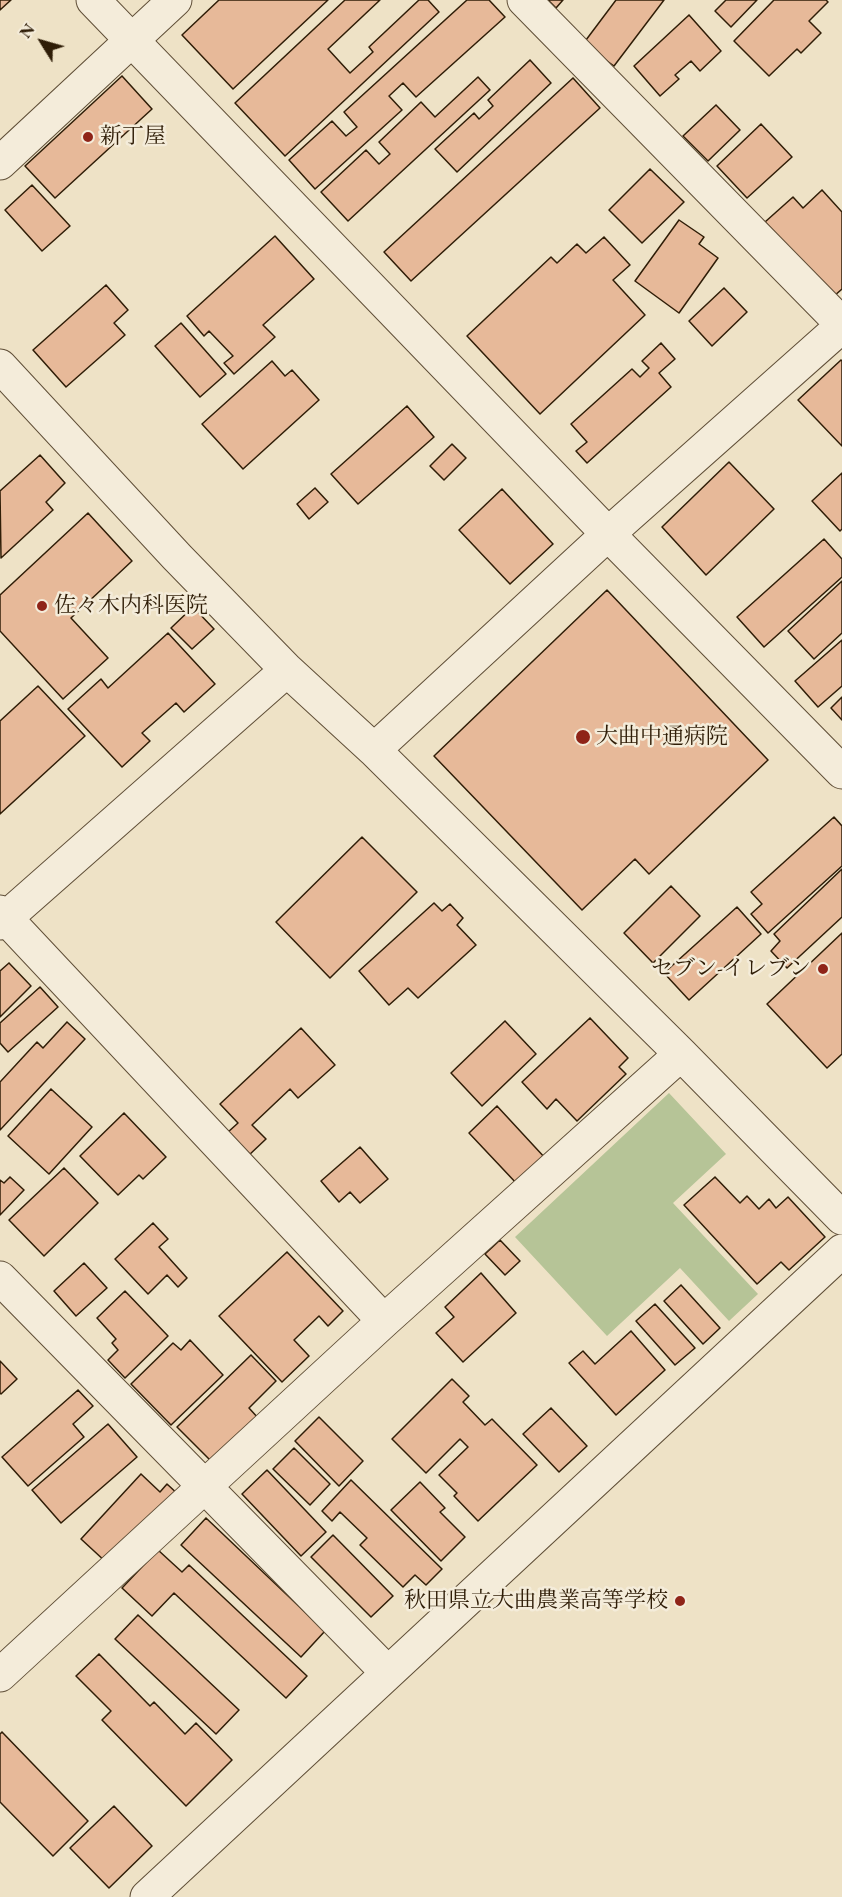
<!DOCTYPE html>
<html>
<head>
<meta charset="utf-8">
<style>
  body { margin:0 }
  #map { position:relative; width:842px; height:1897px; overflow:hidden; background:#eee2c6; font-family:"EB Garamond",serif }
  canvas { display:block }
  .north { position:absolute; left:12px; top:12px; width:60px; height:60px; -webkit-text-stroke:4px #f4ecda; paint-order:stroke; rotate:307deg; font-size:16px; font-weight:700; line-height:24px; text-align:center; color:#2f1d07 }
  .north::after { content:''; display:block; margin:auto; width:21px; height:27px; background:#2f1d07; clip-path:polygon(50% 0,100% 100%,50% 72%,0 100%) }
</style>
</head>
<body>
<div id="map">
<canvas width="842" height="1897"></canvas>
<div class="north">N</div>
</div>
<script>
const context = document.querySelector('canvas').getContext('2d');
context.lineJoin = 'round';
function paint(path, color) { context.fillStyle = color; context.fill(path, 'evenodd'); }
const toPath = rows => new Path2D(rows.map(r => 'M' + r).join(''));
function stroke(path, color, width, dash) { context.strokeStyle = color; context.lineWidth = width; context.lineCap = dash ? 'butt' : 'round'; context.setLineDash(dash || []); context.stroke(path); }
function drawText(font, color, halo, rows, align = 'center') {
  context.font = font + ' "EB Garamond","Noto Serif JP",serif'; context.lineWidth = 5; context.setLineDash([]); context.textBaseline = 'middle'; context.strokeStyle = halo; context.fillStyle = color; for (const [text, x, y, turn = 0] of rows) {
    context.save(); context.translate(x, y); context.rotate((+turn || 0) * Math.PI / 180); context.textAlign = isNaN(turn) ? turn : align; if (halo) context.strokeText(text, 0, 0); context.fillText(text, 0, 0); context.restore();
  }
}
paint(toPath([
  [669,1093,726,1154,673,1203,758,1294,729,1321,680,1268,607,1336,515,1237]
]), '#b6c497');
const building = toPath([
  [0,0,11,0,0,10,0,0],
  [219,0,328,0,233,89,182,35,219,0],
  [345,0,380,0,328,49,350,73,373,52,369,47,419,0,428,0,439,12,285,156,235,103,345,0],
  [467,0,489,0,505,17,416,97,403,83,389,96,402,110,315,189,289,160,332,121,346,136,357,127,344,112,467,0],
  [548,0,563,0,556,8,548,0],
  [616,0,664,0,614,66,583,44,616,0],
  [726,0,757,0,731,27,715,11,726,0],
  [774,0,826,0,828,2,809,21,821,33,801,53,797,49,769,76,734,41,774,0],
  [689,15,721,51,700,71,691,61,675,75,679,79,660,96,634,66,689,15],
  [530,60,551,83,457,172,435,149,474,113,479,119,493,106,488,100,530,60],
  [122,76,152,109,55,198,25,166,122,76],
  [478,77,490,90,348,221,321,192,366,150,379,164,390,154,379,142,421,102,435,117,478,77],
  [573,78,600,108,411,281,384,252,573,78],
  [716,105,740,130,708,161,683,136,716,105],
  [761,124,792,157,747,198,717,166,761,124],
  [650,169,684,202,642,243,609,210,650,169],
  [32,185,70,226,42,251,5,210,32,185],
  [822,190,842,212,842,289,834,296,765,222,793,197,803,208,822,190],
  [679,220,704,237,699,244,718,258,679,313,635,281,679,220],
  [275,236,314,279,263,325,275,337,234,374,224,363,233,356,209,331,204,336,187,316,275,236],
  [604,237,630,265,613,280,645,315,540,414,467,336,551,257,557,263,577,244,586,253,604,237],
  [106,285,128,310,114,323,125,335,66,387,33,350,106,285],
  [724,288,747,312,712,346,689,321,724,288],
  [181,323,226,374,200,397,155,346,181,323],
  [661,343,675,359,659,373,671,387,587,463,576,451,587,442,571,424,632,369,640,377,649,368,642,361,661,343],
  [841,360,842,361,842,446,798,400,841,360],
  [272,361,285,376,292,370,319,400,243,469,202,424,272,361],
  [407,406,434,437,358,504,331,474,407,406],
  [452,444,466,458,444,480,430,466,452,444],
  [40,455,65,483,46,502,53,510,1,558,0,491,40,455],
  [729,462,774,509,706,575,662,527,729,462],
  [842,473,842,529,840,531,812,501,842,473],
  [315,488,328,502,309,519,297,504,315,488],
  [502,489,553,544,510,584,459,530,502,489],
  [88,513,132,561,71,618,108,658,63,699,0,631,0,595,88,513],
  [824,539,842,559,842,577,764,647,737,617,824,539],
  [842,581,842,633,814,659,788,631,842,581],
  [607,590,768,760,649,874,635,859,582,910,434,756,607,590],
  [193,607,214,629,192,649,171,628,193,607],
  [168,633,215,684,184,712,176,703,142,733,150,741,122,767,68,709,101,679,108,688,168,633],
  [842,640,842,686,818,707,795,681,842,640],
  [38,686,85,736,0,814,0,721,38,686],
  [842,697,842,720,831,708,842,697],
  [834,817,842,826,842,866,768,933,751,914,762,904,751,892,834,817],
  [362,837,417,892,330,978,276,922,362,837],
  [842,869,842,917,787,968,771,951,780,941,774,934,842,869],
  [671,886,700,916,653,963,624,933,671,886],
  [434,903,442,911,450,904,463,918,457,925,476,945,418,998,408,988,389,1005,359,971,434,903],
  [737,907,761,934,689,1000,664,973,737,907],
  [842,933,842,1054,827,1068,767,1004,842,933],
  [9,963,31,986,0,1017,0,971,9,963],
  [40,987,58,1007,8,1052,0,1043,0,1023,40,987],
  [590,1018,628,1058,619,1067,626,1074,577,1121,556,1099,547,1109,522,1082,590,1018],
  [505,1021,536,1054,482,1106,451,1073,505,1021],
  [67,1022,85,1039,0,1130,0,1082,37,1042,43,1048,67,1022],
  [301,1028,335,1065,298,1098,290,1089,252,1125,266,1139,248,1156,227,1133,238,1123,220,1104,301,1028],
  [51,1089,92,1127,49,1174,8,1136,51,1089],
  [497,1106,546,1159,518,1185,469,1133,497,1106],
  [124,1113,166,1157,143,1179,139,1175,118,1195,80,1156,124,1113],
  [360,1147,388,1179,360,1203,350,1192,339,1202,321,1181,360,1147],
  [64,1168,98,1203,44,1256,9,1220,64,1168],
  [10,1177,24,1190,0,1215,0,1180,4,1183,10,1177],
  [715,1177,740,1203,747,1196,759,1209,769,1199,776,1208,788,1197,825,1237,789,1270,781,1262,757,1284,684,1205,715,1177],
  [153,1223,168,1239,159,1247,187,1278,178,1287,167,1275,148,1294,115,1259,153,1223],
  [500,1240,520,1261,505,1275,485,1254,500,1240],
  [287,1252,343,1311,328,1326,319,1316,294,1340,309,1356,282,1382,219,1316,287,1252],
  [84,1263,107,1288,76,1316,54,1291,84,1263],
  [481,1273,516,1313,463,1362,436,1333,454,1317,445,1307,481,1273],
  [681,1285,720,1328,703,1344,664,1301,681,1285],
  [125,1291,168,1336,125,1378,108,1360,118,1350,112,1343,116,1339,97,1318,125,1291],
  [655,1304,695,1348,675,1365,636,1321,655,1304],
  [631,1331,665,1370,616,1415,569,1363,583,1351,595,1364,631,1331],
  [190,1340,223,1375,171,1425,131,1384,173,1343,181,1350,190,1340],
  [251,1355,276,1381,249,1408,259,1419,213,1463,177,1427,251,1355],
  [0,1361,17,1379,1,1394,0,1393,0,1361],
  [452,1379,469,1396,463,1402,485,1425,492,1419,537,1465,478,1521,454,1496,457,1493,439,1475,468,1447,460,1439,426,1473,392,1439,452,1379],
  [78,1390,93,1406,73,1424,84,1437,28,1486,2,1457,78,1390],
  [551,1408,587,1446,559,1472,523,1434,551,1408],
  [319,1417,363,1461,339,1486,295,1441,319,1417],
  [108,1424,137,1457,61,1523,32,1490,108,1424],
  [294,1448,330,1484,310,1505,273,1469,294,1448],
  [267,1470,326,1532,301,1556,242,1494,267,1470],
  [141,1474,160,1492,167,1484,181,1497,107,1563,81,1539,141,1474],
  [351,1480,442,1569,426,1585,415,1575,403,1587,360,1545,367,1538,340,1512,332,1521,322,1511,351,1480],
  [420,1482,445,1508,440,1512,465,1537,441,1561,391,1510,420,1482],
  [206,1518,325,1631,301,1657,181,1545,206,1518],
  [333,1535,393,1596,371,1617,311,1557,333,1535],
  [158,1550,182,1572,189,1565,307,1676,286,1698,174,1593,152,1616,122,1588,158,1550],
  [138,1615,239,1710,216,1734,115,1639,138,1615],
  [99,1654,150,1706,154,1702,185,1734,196,1723,232,1760,186,1806,102,1720,111,1711,76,1676,99,1654],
  [2,1732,88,1821,53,1856,0,1802,0,1734,2,1732],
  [114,1806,152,1846,109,1888,70,1848,114,1806]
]);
paint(building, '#e7b999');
stroke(building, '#2f1d07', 1.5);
const minor = toPath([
  [93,0,608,534,842,772],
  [524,0,842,324],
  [0,366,177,557,287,670,374,750,681,1054,842,1218],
  [374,750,608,534,842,326],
  [0,912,384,1321],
  [0,923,287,670],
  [0,1278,387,1672],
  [0,1675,384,1321,681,1054]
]);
const tertiary = toPath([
  [0,163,175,0],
  [147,1897,842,1251]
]);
stroke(minor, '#5f4e37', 35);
stroke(tertiary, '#5f4e37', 35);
stroke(minor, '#f4ecda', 33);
stroke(tertiary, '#f4ecda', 33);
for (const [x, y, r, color] of [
  [88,137,6,"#8f2418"],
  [42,606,6,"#8f2418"],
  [583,737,8,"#8f2418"],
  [823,969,6,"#8f2418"],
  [680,1601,6,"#8f2418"]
]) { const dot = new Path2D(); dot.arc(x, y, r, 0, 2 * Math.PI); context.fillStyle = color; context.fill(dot); stroke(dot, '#f4ecda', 2); }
drawText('22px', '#2f1d07', '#f4ecda', [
  ["新丁屋",100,137],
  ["佐々木内科医院",54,606],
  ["大曲中通病院",596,737],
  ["セブン-イレブン",811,969,"right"],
  ["秋田県立大曲農業高等学校",668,1601,"right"]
], 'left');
</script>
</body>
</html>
